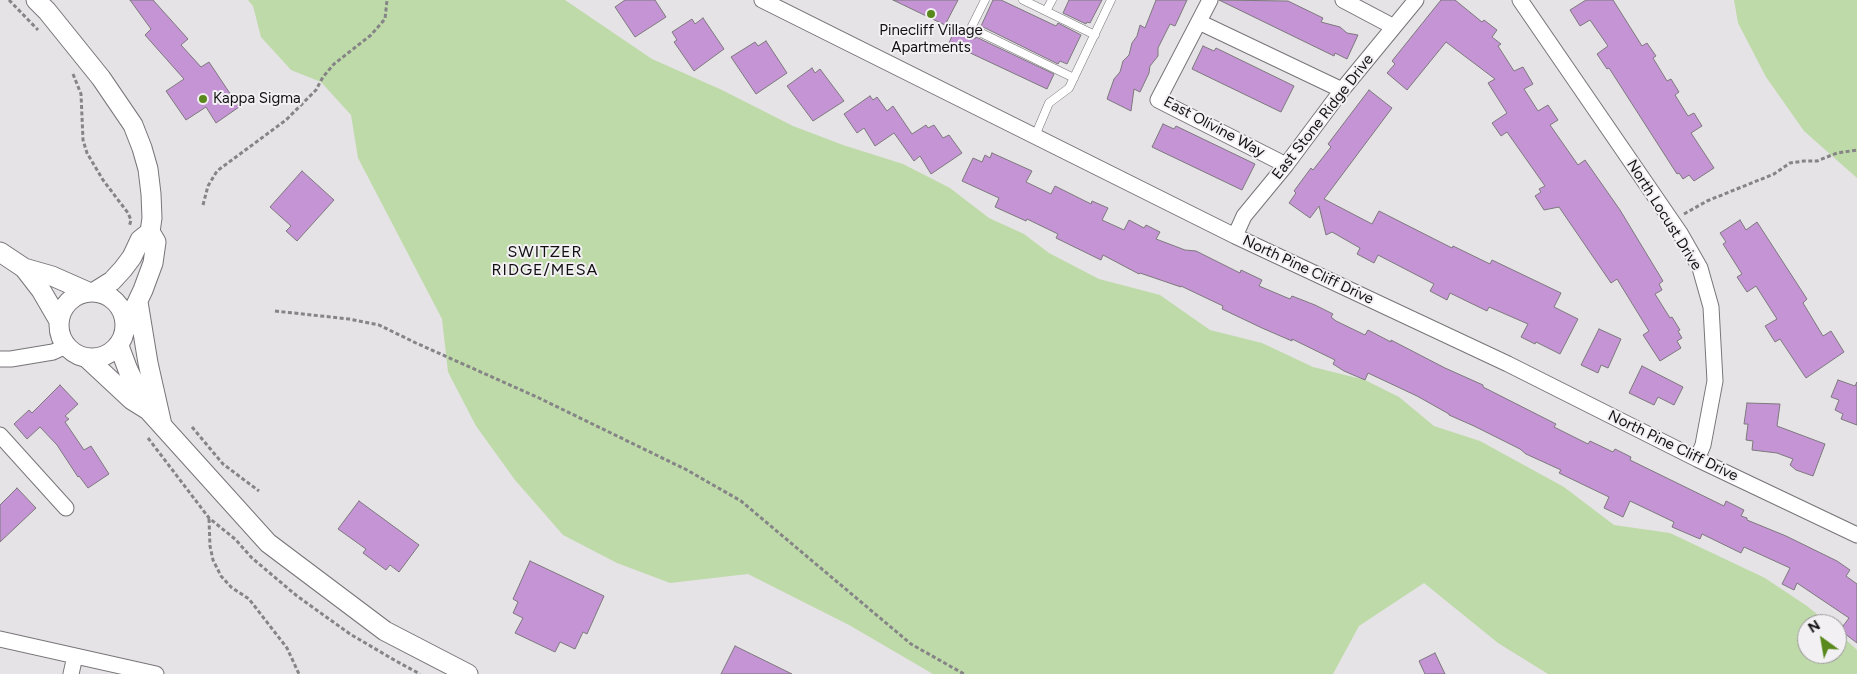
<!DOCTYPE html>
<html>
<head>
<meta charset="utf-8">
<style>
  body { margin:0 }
  #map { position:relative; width:1857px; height:674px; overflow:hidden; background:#e5e3e6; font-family:Figtree,sans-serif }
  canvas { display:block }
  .north { position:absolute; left:1797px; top:614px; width:50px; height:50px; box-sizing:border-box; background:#f3f0f4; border:1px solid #999699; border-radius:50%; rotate:328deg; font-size:14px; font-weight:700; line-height:20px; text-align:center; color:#111011 }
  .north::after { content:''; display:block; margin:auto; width:18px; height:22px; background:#59891c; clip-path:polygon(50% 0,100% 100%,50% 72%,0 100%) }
</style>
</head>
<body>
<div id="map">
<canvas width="1857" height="674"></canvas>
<div class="north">N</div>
</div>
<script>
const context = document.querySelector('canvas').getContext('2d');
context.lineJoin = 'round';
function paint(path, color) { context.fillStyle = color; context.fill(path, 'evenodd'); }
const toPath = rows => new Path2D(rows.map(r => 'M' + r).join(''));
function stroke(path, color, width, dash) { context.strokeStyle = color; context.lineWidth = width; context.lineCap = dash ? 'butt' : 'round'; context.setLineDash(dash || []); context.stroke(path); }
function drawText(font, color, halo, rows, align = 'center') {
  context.font = font + ' Figtree,sans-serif'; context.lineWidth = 4; context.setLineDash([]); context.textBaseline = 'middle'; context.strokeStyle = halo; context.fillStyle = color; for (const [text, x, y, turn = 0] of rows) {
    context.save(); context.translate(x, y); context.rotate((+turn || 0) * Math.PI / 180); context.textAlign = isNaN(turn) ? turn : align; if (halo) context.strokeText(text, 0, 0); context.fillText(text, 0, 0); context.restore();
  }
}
paint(toPath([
  [248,0,565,0,652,59,722,90,793,126,843,145,903,164,950,188,989,218,1024,234,1049,253,1099,279,1160,295,1210,330,1262,343,1313,367,1365,380,1399,397,1434,426,1480,441,1564,487,1614,525,1670,533,1765,578,1807,606,1829,624,1807,624,1807,654,1837,654,1837,631,1857,650,1857,674,1548,674,1498,643,1424,583,1359,626,1333,674,933,674,849,625,748,574,670,583,617,563,563,535,515,480,476,426,448,372,442,319,358,158,351,115,321,82,291,70,261,37,253,6],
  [1734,0,1857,0,1857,178,1804,131,1766,77,1738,23]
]), '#bfdaa9');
const building = toPath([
  [130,0,153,0,188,39,181,45,201,67,209,62,239,107,216,123,206,107,186,120,166,91,184,79,145,35,151,29,130,0],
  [625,0,655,0,666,17,635,37,615,7,625,0],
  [893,0,958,0,945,25,893,0],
  [993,0,1001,0,1056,26,1058,23,1081,35,1067,64,1060,61,1058,64,981,26,993,0],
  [1069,0,1102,0,1090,23,1087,22,1086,24,1063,13,1069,0],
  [1156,0,1187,0,1175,26,1170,24,1158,48,1158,56,1150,66,1149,73,1140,92,1134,89,1131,111,1107,99,1114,79,1120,72,1123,61,1129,55,1132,43,1137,36,1140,25,1145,28,1156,0],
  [1219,0,1288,1,1323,18,1321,22,1340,27,1347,33,1358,35,1347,59,1335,53,1334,56,1219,0],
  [1441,0,1455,0,1482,22,1484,20,1497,30,1492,37,1501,44,1498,46,1514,71,1523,67,1533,84,1524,89,1538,111,1548,105,1558,120,1550,125,1578,165,1585,160,1620,210,1663,281,1659,284,1662,290,1655,294,1670,318,1672,317,1680,330,1678,331,1682,338,1677,341,1681,348,1660,361,1643,335,1649,331,1617,279,1611,283,1559,207,1544,210,1535,196,1541,192,1539,189,1545,186,1507,132,1501,136,1492,123,1507,113,1488,83,1495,79,1446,42,1407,90,1387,73,1395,64,1392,61,1441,0],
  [1586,0,1613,0,1642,46,1647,43,1656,56,1653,58,1667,81,1671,79,1679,92,1675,95,1688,116,1694,113,1702,126,1691,133,1714,168,1694,181,1689,175,1683,179,1679,173,1677,174,1609,68,1607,69,1597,54,1608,46,1590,20,1580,26,1570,10,1586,0],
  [703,18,724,49,694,71,674,42,677,40,672,32,692,19,695,24,703,18],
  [955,29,975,39,976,37,1054,74,1047,89,949,43,955,29],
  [766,41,787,73,756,94,731,57,755,42,758,46,766,41],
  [1203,46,1214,51,1216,48,1294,86,1281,112,1192,69,1203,46],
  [812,68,815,73,820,69,844,101,813,121,787,86,812,68],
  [1369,90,1392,108,1324,199,1372,224,1379,211,1452,248,1453,246,1490,264,1492,260,1561,293,1554,307,1578,319,1560,354,1536,342,1535,344,1521,337,1528,324,1489,307,1487,311,1450,293,1447,300,1430,291,1434,284,1378,255,1374,263,1357,254,1360,248,1332,232,1326,235,1319,206,1310,218,1289,203,1296,193,1294,191,1311,168,1313,170,1331,147,1328,144,1369,90],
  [870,96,873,100,877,97,887,111,893,106,912,134,926,125,928,128,934,125,943,138,949,135,962,153,931,174,920,156,914,161,894,133,875,146,864,128,857,133,844,114,870,96],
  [1163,124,1174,129,1176,126,1255,164,1242,190,1152,147,1163,124],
  [992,153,1032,171,1026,182,1051,194,1055,186,1091,204,1092,201,1108,208,1102,220,1124,230,1129,220,1144,228,1146,225,1160,232,1156,239,1185,250,1196,251,1240,273,1241,270,1262,280,1259,286,1290,299,1292,296,1315,305,1333,314,1331,317,1336,321,1365,335,1368,330,1391,342,1391,340,1445,368,1483,385,1483,387,1556,424,1554,427,1588,444,1590,441,1613,452,1615,449,1631,457,1630,460,1724,506,1726,501,1744,510,1741,516,1747,518,1747,520,1786,536,1837,561,1850,570,1846,576,1857,584,1857,643,1840,630,1849,618,1797,583,1794,590,1782,584,1790,568,1744,547,1741,553,1702,534,1700,539,1672,527,1674,522,1630,501,1623,517,1604,508,1609,497,1559,473,1561,470,1526,454,1520,449,1474,426,1449,415,1449,414,1417,396,1368,373,1365,380,1344,371,1333,364,1335,360,1292,339,1292,341,1262,328,1222,309,1223,306,1181,286,1181,287,1140,273,1139,274,1103,255,1101,260,1056,238,1058,234,1027,219,1026,221,995,207,999,198,962,181,973,158,982,162,985,155,990,158,992,153],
  [302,171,334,200,297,241,286,231,291,226,270,207,302,171],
  [1740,220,1746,230,1757,222,1807,299,1803,303,1823,336,1831,331,1844,352,1806,378,1780,339,1775,342,1765,326,1777,319,1756,286,1747,292,1737,277,1742,274,1723,244,1726,242,1720,233,1740,220],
  [1599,329,1621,339,1608,368,1601,365,1598,373,1581,365,1599,329],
  [1642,366,1683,387,1674,405,1658,397,1654,405,1629,393,1642,366],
  [1838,380,1855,386,1857,382,1857,425,1841,419,1843,414,1835,410,1839,400,1831,397,1838,380],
  [60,385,78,404,65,416,69,419,65,422,84,450,91,446,109,474,88,488,79,476,78,477,57,445,40,427,27,439,14,424,29,410,32,413,60,385],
  [1747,403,1780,404,1777,426,1825,444,1813,476,1796,470,1790,465,1793,459,1777,453,1752,450,1753,441,1746,440,1748,424,1744,424,1747,403],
  [17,488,36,508,0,542,0,505,17,488],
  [359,501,419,545,399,572,390,565,386,570,363,553,366,549,338,529,359,501],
  [530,561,604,596,587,634,583,632,575,649,560,642,555,652,515,633,523,618,513,613,518,602,513,599,530,561],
  [735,646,792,674,721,674,735,646],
  [1435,653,1445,674,1425,674,1419,661,1435,653]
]);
paint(building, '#c594d5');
stroke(building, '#7c797c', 1);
const service = toPath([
  [985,0,971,28,1074,78],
  [1023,0,1095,35],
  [1046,11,1052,0],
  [1035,136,1049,103,1069,88,1111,0]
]);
const minor = toPath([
  [762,0,1235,236,1508,364,1697,459,1857,535],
  [1210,0,1158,100,1286,165],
  [1343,0,1394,27],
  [1520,0,1680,233,1700,268,1711,307,1715,381,1703,445,1697,459],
  [1199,22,1342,90],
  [1235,236,1244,216,1286,165,1342,90,1416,0],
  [0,359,11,359,53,352,66,346],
  [0,435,66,508],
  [0,639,156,674],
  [71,674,75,656]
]);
const tertiary = toPath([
  [36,0,47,11,101,78,133,125,142,148,148,169,151,194,152,218,150,232,156,242,153,263,143,290,126,326],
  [0,252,24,268,52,276,86,291],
  [24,268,41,290,59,321],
  [96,291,112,281,123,269,132,257,140,240,150,232],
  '59 325a33 33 0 1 1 66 0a33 33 0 1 1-66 0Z',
  [138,302,148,363,162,425],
  [119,346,128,370,147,409],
  [88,359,132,400,148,410,268,543,385,631,468,674]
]);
stroke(service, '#787579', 9);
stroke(minor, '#787579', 17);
stroke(tertiary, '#787579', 21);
stroke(toPath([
  [9,0,38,30],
  [73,74,81,94,83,140,87,153,103,180,128,213,131,220,129,227],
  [203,205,208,186,217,171,286,120,316,90,323,77,334,64,371,35,385,19,387,0],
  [1684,214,1707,201,1774,174,1790,163,1804,161,1817,161,1837,153,1857,150],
  [275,311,349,319,379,325,416,343,539,398,687,470,741,501,911,644,964,674],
  [192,427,223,464,259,491],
  [148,438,209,518,235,539,252,558,297,596,350,634,396,661,420,674],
  [209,519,210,546,213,560,221,576,231,587,249,599,287,648,299,674]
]), '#858486', 3, [4, 2.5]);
stroke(service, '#fff', 8);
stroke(minor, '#fff', 15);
stroke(tertiary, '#fff', 19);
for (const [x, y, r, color] of [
  [931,14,5,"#59891c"],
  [203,99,5,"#59891c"]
]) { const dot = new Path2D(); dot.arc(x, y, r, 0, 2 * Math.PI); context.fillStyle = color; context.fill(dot); stroke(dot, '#f3f0f4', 2); }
drawText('15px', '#111011', '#f3f0f4', [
  ["Pinecliff Village",931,31],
  ["Apartments",931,48],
  ["Kappa Sigma",213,99,"left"]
]);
drawText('15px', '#111011', '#f3f0f4', [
  ["East Stone Ridge Drive",1323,117,-52],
  ["East Olivine Way",1214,127,28],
  ["North Locust Drive",1664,215,58],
  ["North Pine Cliff Drive",1308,270,25],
  ["North Pine Cliff Drive",1673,446,26]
]);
context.letterSpacing = '1px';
drawText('16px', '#111011', '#f3f0f4', [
  ["SWITZER",545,252],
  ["RIDGE/MESA",545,270]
]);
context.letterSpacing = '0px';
</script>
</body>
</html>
